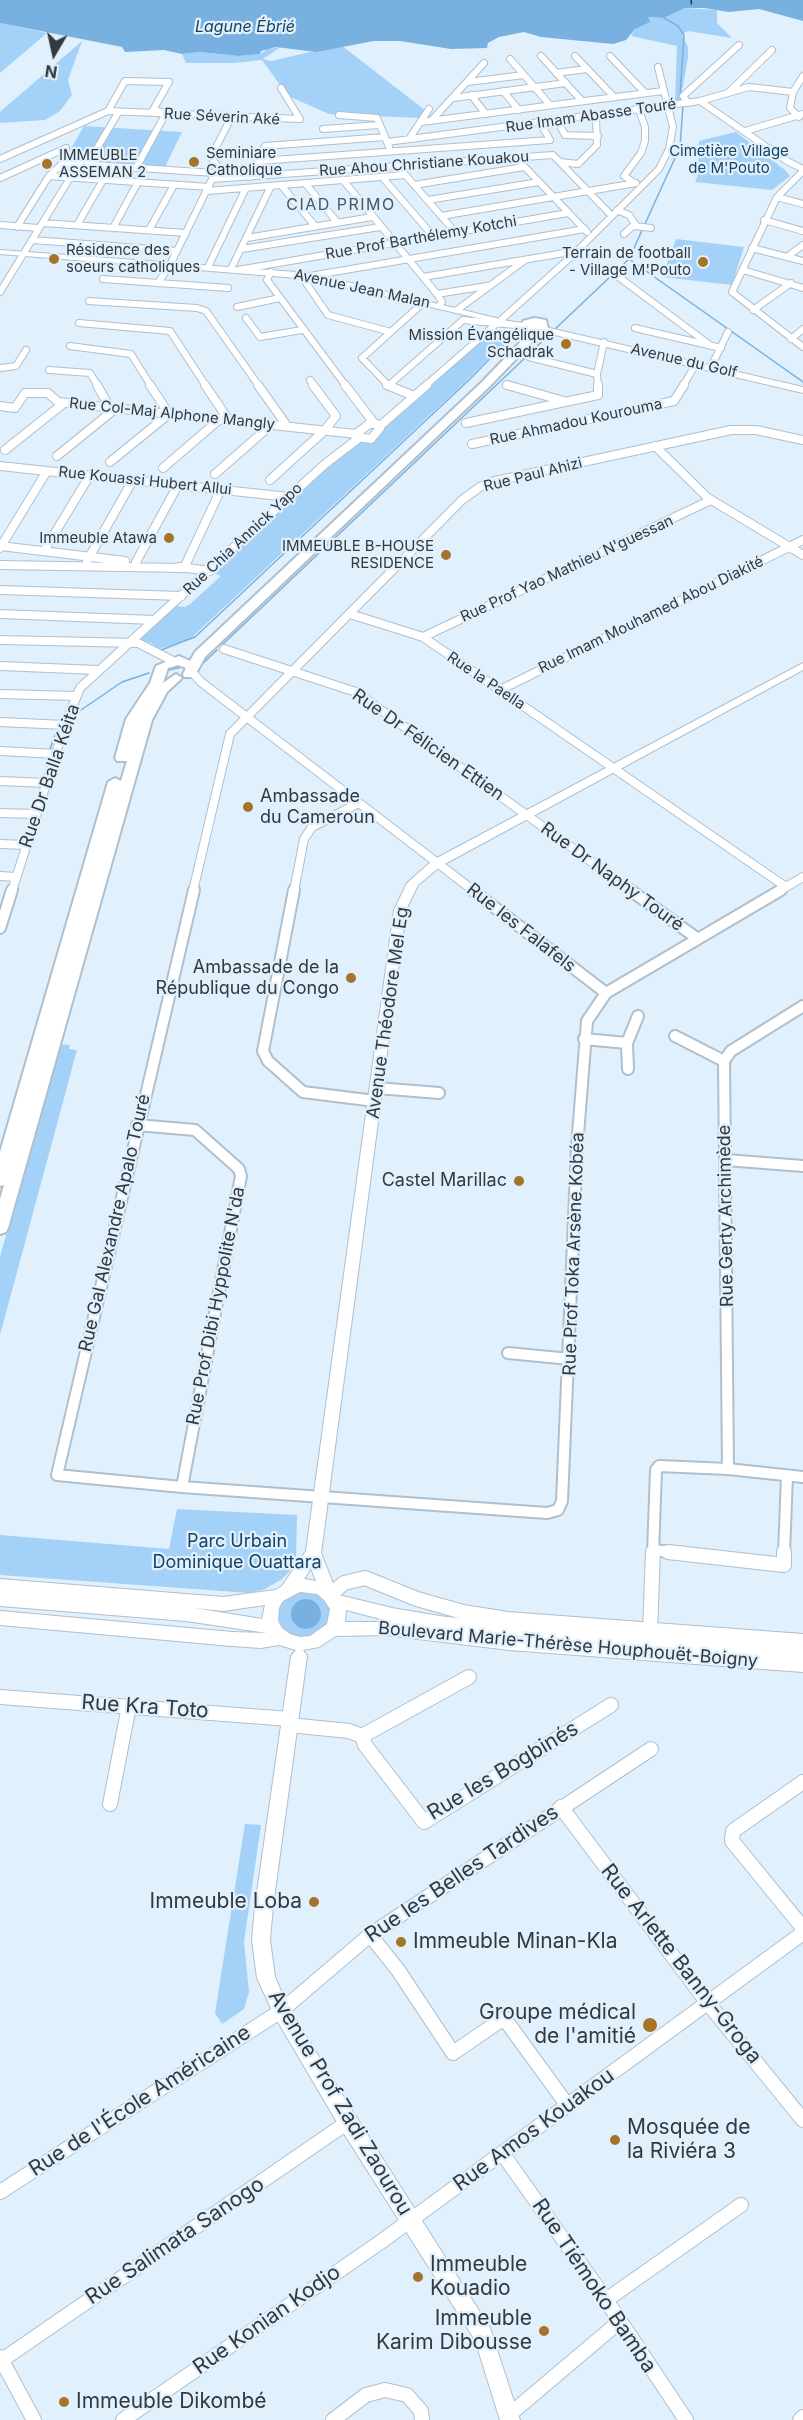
<!DOCTYPE html>
<html>
<head>
<meta charset="utf-8">
<style>
  body { margin:0 }
  #map { position:relative; width:803px; height:2420px; overflow:hidden; background:#e0f0fd; font-family:Inter,sans-serif }
  canvas { display:block }
  .north { position:absolute; left:24px; top:24px; width:60px; height:60px; -webkit-text-stroke:4px #e0f0fd; paint-order:stroke; rotate:189deg; font-size:16px; font-weight:700; line-height:24px; text-align:center; color:#33393e }
  .north::after { content:''; display:block; margin:auto; width:21px; height:27px; background:#33393e; clip-path:polygon(50% 0,100% 100%,50% 72%,0 100%) }
</style>
</head>
<body>
<div id="map">
<canvas width="803" height="2420"></canvas>
<div class="north">N</div>
</div>
<script>
const context = document.querySelector('canvas').getContext('2d');
context.lineJoin = 'round';
function paint(path, color) { context.fillStyle = color; context.fill(path, 'evenodd'); }
const toPath = rows => new Path2D(rows.map(r => 'M' + r).join(''));
function stroke(path, color, width, dash) { context.strokeStyle = color; context.lineWidth = width; context.lineCap = dash ? 'butt' : 'round'; context.setLineDash(dash || []); context.stroke(path); }
function drawText(font, color, halo, rows, align = 'center') {
  context.font = font + ' Inter,sans-serif'; context.lineWidth = 4.5; context.setLineDash([]); context.textBaseline = 'middle'; context.strokeStyle = halo; context.fillStyle = color; for (const [text, x, y, turn = 0] of rows) {
    context.save(); context.translate(x, y); context.rotate((+turn || 0) * Math.PI / 180); context.textAlign = isNaN(turn) ? turn : align; if (halo) context.strokeText(text, 0, 0); context.fillText(text, 0, 0); context.restore();
  }
}
paint(toPath([
  [685,8,717,10,717,23,732,38,688,31,682,34,688,47,688,57,680,103,675,102,677,46,631,36,635,29,649,22,648,17,664,18],
  [0,23,47,33,0,73],
  [82,41,68,80,72,95,60,111,45,120,0,123,0,112],
  [341,45,426,111,421,118,329,114,288,96,262,60,234,63,186,63,182,54,200,52,239,56,260,54,268,49,281,47,263,59,271,61],
  [84,126,182,132,164,169,63,162],
  [736,132,785,170,790,176,772,190,695,182,698,175,699,141],
  [676,239,744,247,732,285,662,277],
  [500,330,515,332,465,382,189,640,159,649,151,643,138,639,175,606,185,607,190,604,221,576,214,573,330,464,359,443,375,440,387,425,486,336],
  [59,1044,70,1045,69,1049,77,1050,0,1335,0,1257],
  [177,1509,297,1515,296,1558,290,1571,282,1579,265,1589,250,1593,0,1575,0,1535,169,1549],
  [298,1591,323,1595,334,1615,321,1634,304,1638,295,1637,282,1628,277,1613,279,1606,284,1599],
  [245,1824,261,1825,244,1942,249,1992,244,2009,222,2024,215,2013]
]), '#a4d1f7');
paint(toPath([
  [0,0,803,0,803,21,759,9,729,12,704,8,685,8,664,18,648,17,650,22,635,29,626,40,613,44,541,37,524,32,499,37,488,43,487,48,451,49,400,41,374,41,316,52,276,47,261,51,260,54,239,56,200,52,182,54,164,50,125,52,122,47,0,23],
  '291 1614a15 15 0 1 1 30 0a15 15 0 1 1-30 0Z'
]), '#78b1e0');
stroke(toPath([
  [664,18,678,26,684,35,680,96,682,102],
  [629,259,803,382],
  [555,329,629,259,680,147,683,105],
  [533,350,550,334],
  [222,645,527,356],
  [161,650,195,637,470,379,515,333],
  [201,665,217,650],
  [169,670,182,667],
  [78,712,122,682,149,673],
  [49,752,58,726]
]), '#78b1e0', 1.5);
stroke(toPath([
  [691,0,692,8]
]), '#174262', 1.5, [4.5, 4]);
const minorFar3 = toPath([
  [541,56,582,101],
  [575,56,614,97],
  [610,56,645,93],
  [510,59,550,105],
  [556,73,587,69],
  [468,82,524,75],
  [503,91,519,110],
  [729,92,772,50],
  [471,95,486,114],
  [453,98,566,83],
  [700,101,787,161,803,169],
  [688,103,683,96,739,45],
  [108,111,300,119,281,88],
  [339,115,377,118,389,147],
  [799,117,790,108,793,92,803,76],
  [431,121,484,63],
  [421,122,663,91],
  [558,122,565,135,598,136],
  [323,129,379,125],
  [745,131,803,114],
  [409,139,429,109],
  [387,142,700,101,749,87,793,92],
  [0,159,108,111,125,81,169,82,153,110,166,113,136,168],
  [259,161,550,140,541,124],
  [560,162,578,164,597,145,596,116],
  [521,163,587,232],
  [87,165,118,113],
  [402,171,455,232],
  [803,171,777,197,732,292,803,347],
  [49,176,209,187],
  [250,177,265,146,385,137],
  [0,178,66,148],
  [383,178,433,236],
  [212,179,553,155,611,215],
  [343,180,437,294,442,302,439,306],
  [305,183,337,222],
  [635,183,624,176,641,153,645,141,645,127,639,110],
  [281,185,315,226],
  [414,185,524,167],
  [207,191,405,175],
  [777,197,803,204],
  [428,200,539,182],
  [617,210,629,215,635,224,624,234],
  [441,216,636,183],
  [764,220,803,231],
  [43,223,186,233],
  [0,225,39,228],
  [77,225,103,180],
  [634,226,651,228],
  [17,227,49,176,63,163,215,173],
  [113,228,138,182],
  [149,230,174,185],
  [247,238,372,217],
  [33,240,177,251],
  [752,248,803,261],
  [242,249,380,227],
  [787,257,803,245],
  [208,267,246,188],
  [231,269,271,186],
  [238,270,568,213],
  [743,270,803,288],
  [271,272,267,280,346,386],
  [300,274,328,315,391,332],
  [616,275,711,346],
  [310,276,585,229],
  [423,277,576,251],
  [103,279,228,288],
  [158,283,170,265,218,167,211,157,232,116],
  [0,292,70,178],
  [437,294,487,286],
  [89,301,197,308,206,311,259,386],
  [237,307,280,298],
  [457,310,525,260],
  [753,310,791,283],
  [246,318,260,337,302,330],
  [502,319,573,255,659,169,669,149,673,127,658,67],
  [79,323,170,331,206,386],
  [635,328,721,348],
  [791,339,803,329],
  [70,346,131,354,151,386],
  [529,357,597,374],
  [711,367,728,332],
  [0,368,16,366,26,350],
  [49,370,90,373,98,386],
  [310,380,314,386],
  [507,385,511,386],
  [388,386,463,320,525,326],
  [389,386,362,358,424,302],
  [425,386,495,325],
  [598,386,597,374,604,342],
  [683,386,696,364]
]);
const minorFar2 = toPath([
  [97,385,110,408],
  [205,385,228,419],
  [258,385,287,426],
  [345,385,374,423],
  [387,385,414,396],
  [507,385,564,401],
  [0,406,15,408,25,393,48,393,58,402,356,434],
  [466,423,598,395,598,385],
  [369,424,377,424,380,428,371,439,358,437,356,434,369,424],
  [380,426,427,385],
  [472,444,674,401,684,385],
  [655,446,708,498,803,555],
  [5,450,64,403],
  [57,456,115,409],
  [110,462,169,414,150,385],
  [0,466,289,497],
  [163,468,220,419],
  [215,474,271,425],
  [270,480,324,431,336,416,313,385],
  [0,546,125,561],
  [0,548,47,471],
  [44,551,90,475],
  [87,561,133,480],
  [136,562,178,485],
  [0,565,184,568,221,489],
  [179,567,210,571],
  [0,590,181,596],
  [0,614,154,620],
  [350,614,423,637,786,887],
  [423,637,711,500],
  [0,640,138,643,173,661],
  [224,649,356,692,632,891],
  [0,666,97,670],
  [191,671,201,682,474,891],
  [500,690,803,540],
  [0,694,76,696],
  [0,722,65,725],
  [0,751,57,754],
  [0,781,47,783],
  [0,813,36,814],
  [0,844,26,845],
  [0,876,16,877],
  [12,891,65,725,80,688,325,464,359,438],
  [193,891,230,734,462,500,480,487,495,481,731,430,756,430,803,440],
  [294,891,304,839,312,827,359,803],
  [779,891,803,877]
]);
const minorFar1 = toPath([
  [194,890,57,1475,182,1487,547,1513,558,1510,562,1501,577,1147,587,1021,606,993,781,890],
  [294,890,263,1051,268,1061,303,1092,375,1101],
  [472,890,606,993],
  [630,890,698,939],
  [0,928,12,890],
  [675,1036,724,1061],
  [584,1039,627,1043],
  [628,1069,627,1043,638,1016],
  [377,1088,439,1093],
  [137,1125,195,1130,239,1169,241,1176,182,1487],
  [726,1160,803,1166],
  [508,1353,570,1359],
  [728,1469,724,1061,731,1051,803,1006],
  [653,1550,682,1553],
  [653,1553,656,1470,659,1466,728,1469,803,1477],
  [784,1553,787,1476]
]);
const minor = toPath([
  [668,1552,784,1565,784,1552],
  [330,1595,344,1583,365,1578,417,1599,463,1612,507,1619,803,1641],
  [0,1618,232,1639],
  [650,1631,653,1552],
  [0,1697,290,1719],
  [289,1725,349,1731,362,1736,469,1677],
  [362,1736,365,1745,424,1822,611,1705],
  [803,1782,733,1831,732,1841,803,1928],
  [110,1804,129,1706],
  [561,1807,707,2002,803,2120],
  [370,1935,398,1970,453,2053,504,2018,568,2106],
  [502,2153,606,2300,686,2420],
  [0,2192,281,2011,370,1935,651,1749],
  [606,2300,741,2205],
  [0,2357,34,2420],
  [2,2360,348,2122],
  [509,2415,619,2322],
  [123,2420,382,2241,803,1933],
  [333,2420,366,2395,385,2390,407,2395,421,2411,422,2420],
  [800,2420,803,2417]
]);
const secondary = toPath([
  [0,250,310,273,529,326,525,329,310,279,0,254,0,250],
  [541,326,803,387,803,393,538,331,537,329,541,326],
  [803,663,803,670,441,866,418,885,406,910,321,1553,336,1591,339,1595,392,1608,446,1617,803,1644,803,1672,509,1650,386,1635,336,1636,319,1647,303,1650,307,1656,273,1906,270,1940,275,1977,287,2005,355,2115,490,2328,520,2420,500,2420,475,2340,341,2129,275,2017,257,1978,252,1940,255,1906,291,1656,296,1650,279,1645,261,1648,232,1646,226,1644,224,1639,226,1634,232,1632,267,1633,186,1621,0,1606,0,1579,223,1597,275,1590,282,1586,306,1551,394,910,407,883,433,860,803,663],
  [311,1568,316,1581,304,1579,311,1568],
  [300,1592,317,1594,324,1600,330,1609,327,1624,310,1636,300,1637,290,1634,282,1628,278,1621,279,1608,283,1601,300,1592],
  [265,1605,262,1619,194,1608,223,1611,265,1605],
  [346,1610,392,1622,393,1622,345,1622,346,1610],
  [500,1635,780,1656,509,1636,500,1635]
]);
const trunk = toPath([
  [534,318,546,320,548,329,543,331,490,386,205,657,194,677,184,677,183,674,186,668,178,665,168,668,163,683,176,674,182,678,167,692,152,720,8,1228,6,1232,0,1234,0,1199,4,1185,0,1186,0,1152,108,782,115,778,121,781,127,761,117,761,115,758,126,719,150,683,156,666,179,656,190,661,195,652,482,382,530,332,521,328,523,321,534,318]
]);
stroke(minorFar3, '#b0bfcc', 8);
stroke(minorFar2, '#b0bfcc', 10);
stroke(minorFar1, '#b0bfcc', 14);
stroke(minor, '#b0bfcc', 16);
stroke(secondary, '#b0bfcc', 2);
stroke(trunk, '#b0bfcc', 4);
stroke(minorFar3, '#fff', 6);
stroke(minorFar2, '#fff', 8);
stroke(minorFar1, '#fff', 10);
stroke(minor, '#fff', 14);
paint(secondary, '#fff');
paint(trunk, '#fff');
for (const [x, y, r, color] of [
  [194,162,6,"#a47529"],
  [47,164,6,"#a47529"],
  [54,259,6,"#a47529"],
  [703,262,6,"#a47529"],
  [566,344,6,"#a47529"],
  [169,538,6,"#a47529"],
  [446,555,6,"#a47529"],
  [248,807,6,"#a47529"],
  [351,978,6,"#a47529"],
  [519,1181,6,"#a47529"],
  [314,1902,6,"#a47529"],
  [401,1942,6,"#a47529"],
  [650,2025,8,"#a47529"],
  [615,2140,6,"#a47529"],
  [418,2277,6,"#a47529"],
  [544,2331,6,"#a47529"],
  [64,2402,6,"#a47529"]
]) { const dot = new Path2D(); dot.arc(x, y, r, 0, 2 * Math.PI); context.fillStyle = color; context.fill(dot); stroke(dot, '#e0f0fd', 2); }
drawText('15px', '#33393e', '#e0f0fd', [
  ["Rue Imam Abasse Touré",591,116,-8],
  ["Rue Séverin Aké",222,117,3],
  ["Rue Ahou Christiane Kouakou",424,164,-4],
  ["Rue Prof Barthélemy Kotchi",421,238,-10],
  ["Avenue Jean Malan",362,289,12],
  ["Avenue du Golf",684,361,13],
  ["Rue Col-Maj Alphone Mangly",172,414,6],
  ["Rue Ahmadou Kourouma",576,422,-12],
  ["Rue Paul Ahizi",533,475,-14],
  ["Rue Kouassi Hubert Allui",145,481,6],
  ["Rue Chia Annick Yapo",243,539,-43],
  ["Rue Prof Yao Mathieu N'guessan",567,569,-25],
  ["Rue Imam Mouhamed Abou Diakité",651,615,-26],
  ["Rue la Paella",486,681,34]
]);
drawText('15px', '#174262', '#e0f0fd', [
  ["Cimetière Village",729,151],
  ["de M'Pouto",729,168]
]);
drawText('15px', '#33393e', '#e0f0fd', [
  ["Seminiare",206,153,"left"],
  ["Catholique",206,170,"left"],
  ["IMMEUBLE",59,155,"left"],
  ["ASSEMAN 2",59,172,"left"],
  ["Résidence des",66,250,"left"],
  ["soeurs catholiques",66,267,"left"],
  ["Terrain de football",691,253],
  ["- Village M'Pouto",691,270],
  ["Mission Évangélique",554,335],
  ["Schadrak",554,352],
  ["Immeuble Atawa",157,538],
  ["IMMEUBLE B-HOUSE",434,546],
  ["RESIDENCE",434,563]
], 'right');
drawText('italic 16px', '#174262', '#e0f0fd', [
  ["Lagune Ébrié",245,27]
]);
context.letterSpacing = '1.5px';
drawText('16px', '#495762', '#e0f0fd', [
  ["CIAD PRIMO",341,205]
]);
context.letterSpacing = '0px';
drawText('18px', '#33393e', '#e0f0fd', [
  ["Rue Dr Félicien Ettien",428,745,35],
  ["Rue Dr Balla Kéita",50,776,-71],
  ["Rue Dr Naphy Touré",612,877,36],
  ["Rue les Falafels",521,928,38],
  ["Avenue Théodore Mel Eg",388,1013,-82],
  ["Rue Gerty Archimède",726,1216,-91],
  ["Rue Gal Alexandre Apalo Touré",115,1223,-77],
  ["Rue Prof Toka Arsène Kobéa",574,1254,-88],
  ["Rue Prof Dibi Hyppolite N'da",216,1306,-79],
  ["Boulevard Marie-Thérèse Houphouët-Boigny",568,1645,5]
]);
drawText('18px', '#33393e', '#e0f0fd', [
  ["Ambassade",260,797,"left"],
  ["du Cameroun",260,818,"left"],
  ["Ambassade de la",339,968],
  ["République du Congo",339,989],
  ["Castel Marillac",507,1181]
], 'right');
drawText('18px', '#174262', '#e0f0fd', [
  ["Parc Urbain",237,1542],
  ["Dominique Ouattara",237,1563]
]);
drawText('21px', '#33393e', '#e0f0fd', [
  ["Rue Kra Toto",145,1707,4],
  ["Rue les Bogbinés",503,1771,-31],
  ["Rue les Belles Tardives",462,1874,-34],
  ["Rue Arlette Banny-Groga",681,1964,52],
  ["Rue de l'École Américaine",140,2101,-33],
  ["Avenue Prof Zadi Zaourou",340,2103,59],
  ["Rue Amos Kouakou",534,2130,-36],
  ["Rue Salimata Sanogo",175,2241,-34],
  ["Rue Tiémoko Bamba",594,2286,56],
  ["Rue Konian Kodjo",267,2320,-35]
]);
drawText('21px', '#33393e', '#e0f0fd', [
  ["Immeuble Loba",302,1902,"right"],
  ["Immeuble Minan-Kla",413,1942],
  ["Groupe médical",636,2013,"right"],
  ["de l'amitié",636,2037,"right"],
  ["Mosquée de",627,2128],
  ["la Riviéra 3",627,2152],
  ["Immeuble",430,2265],
  ["Kouadio",430,2289],
  ["Immeuble",532,2319,"right"],
  ["Karim Dibousse",532,2343,"right"],
  ["Immeuble Dikombé",76,2402]
], 'left');
</script>
</body>
</html>
